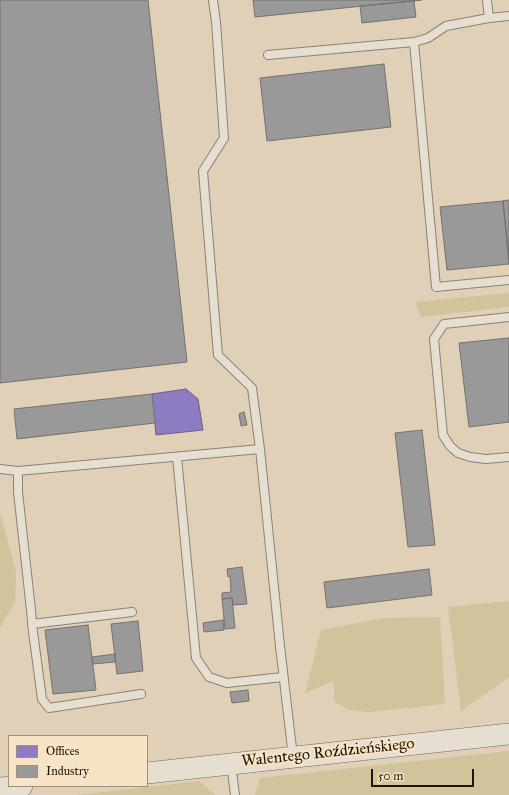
<!DOCTYPE html>
<html>
<head>
<meta charset="utf-8">
<style>
  body { margin:0 }
  #map { position:relative; width:509px; height:795px; overflow:hidden; background:#e0d0b8; font-family:"IM FELL Great Primer",serif }
  canvas { display:block }
  .legend { position:absolute; left:8px; top:735px; width:140px; height:52px; box-sizing:border-box; background:#f7e3c5; border:1px solid #a19077; margin:0; padding:5px 7px; list-style:none; font-size:12px; color:#211303 }
  .legend li { display:flex; align-items:center; gap:8px; height:20px }
  .legend b { width:20px; border:1px solid #a19077 }
  .scale { position:absolute; left:371px; top:769px; width:103px; height:18px; box-sizing:border-box; border:2px solid #211303; border-top:0; padding-left:5px; font-size:12px; line-height:14px; white-space:nowrap; color:#211303; -webkit-text-stroke:3px #f7e3c5; paint-order:stroke }
</style>
</head>
<body>
<div id="map">
<canvas width="509" height="795"></canvas>
<ul class="legend">
<li><b style="height:11px;background:#8e7cc3"></b>Offices</li>
<li><b style="height:11px;background:#999"></b>Industry</li>
</ul>
<div class="scale">50 m</div>
</div>
<script>
const context = document.querySelector('canvas').getContext('2d');
context.lineJoin = 'round';
function paint(path, color) { context.fillStyle = color; context.fill(path, 'evenodd'); }
const toPath = rows => new Path2D(rows.map(r => 'M' + r).join(''));
function stroke(path, color, width, dash) { context.strokeStyle = color; context.lineWidth = width; context.lineCap = dash ? 'butt' : 'round'; context.setLineDash(dash || []); context.stroke(path); }
function drawText(font, color, halo, rows, align = 'center') {
  context.font = font + ' "IM FELL Great Primer",serif'; context.lineWidth = 4; context.setLineDash([]); context.textBaseline = 'middle'; context.strokeStyle = halo; context.fillStyle = color; for (const [text, x, y, turn = 0] of rows) {
    context.save(); context.translate(x, y); context.rotate((+turn || 0) * Math.PI / 180); context.textAlign = isNaN(turn) ? turn : align; if (halo) context.strokeText(text, 0, 0); context.fillText(text, 0, 0); context.restore();
  }
}
paint(toPath([
  [509,293,509,307,421,317,415,302],
  [0,513,16,571,15,602,0,628],
  [509,601,509,677,461,711,448,607],
  [440,617,445,704,369,712,349,710,334,701,334,681,312,690,305,694,321,630,383,618],
  [509,751,509,795,255,795,260,778],
  [199,781,216,795,77,795]
]), '#d0c49a');
const offices = toPath([
  [186,389,198,399,203,430,156,435,152,394,186,389]
]);
paint(offices, '#8e7cc3');
stroke(offices, '#6d5c89', 1);
const industry = toPath([
  [0,0,148,0,187,362,0,383,0,0],
  [253,0,422,0,255,17,253,0],
  [414,1,416,17,362,23,360,6,414,1],
  [384,64,391,127,267,141,260,78,384,64],
  [509,200,509,258,503,201,509,200],
  [503,201,509,264,447,270,440,207,503,201],
  [509,338,509,422,469,427,459,343,509,338],
  [152,394,155,423,17,439,14,409,152,394],
  [244,412,247,425,241,426,239,414,244,412],
  [422,430,435,545,408,547,395,433,422,430],
  [242,567,247,604,233,605,232,598,222,599,222,593,231,592,230,576,228,577,227,569,242,567],
  [429,569,432,595,327,608,324,582,429,569],
  [232,598,235,628,225,629,222,599,232,598],
  [223,620,224,630,204,632,203,623,223,620],
  [138,621,143,671,117,674,111,624,138,621],
  [88,625,96,690,53,694,45,630,88,625],
  [115,654,115,662,93,664,92,657,115,654],
  [248,690,249,701,232,703,230,692,248,690]
]);
paint(industry, '#999');
stroke(industry, '#75716c', 1);
const lane = toPath([
  [213,0,216,22,224,138,203,171,218,355,252,388,260,449,280,646,293,757],
  [487,0,489,18],
  [414,42,436,287,509,280],
  [268,55,414,42,428,38,446,26,489,18,509,16],
  [509,317,444,324,434,339,443,435,450,446,458,453,470,457,486,459,509,457],
  [177,457,196,658,209,677,227,683,283,677],
  [0,469,18,471,260,449],
  [18,471,18,492,31,610,33,632,42,699,49,708,141,694],
  [32,624,132,612],
  [231,764,235,795]
]);
const secondary = toPath([
  [147,773,509,734],
  [0,788,22,786]
]);
stroke(lane, '#8c8172', 10);
stroke(secondary, '#71685a', 22);
stroke(lane, '#e6ded1', 8);
stroke(secondary, '#e6ded1', 21);
drawText('16px', '#211303', '#f7e3c5', [
  ["Walentego Roździeńskiego",328,753,-6]
]);
</script>
</body>
</html>
